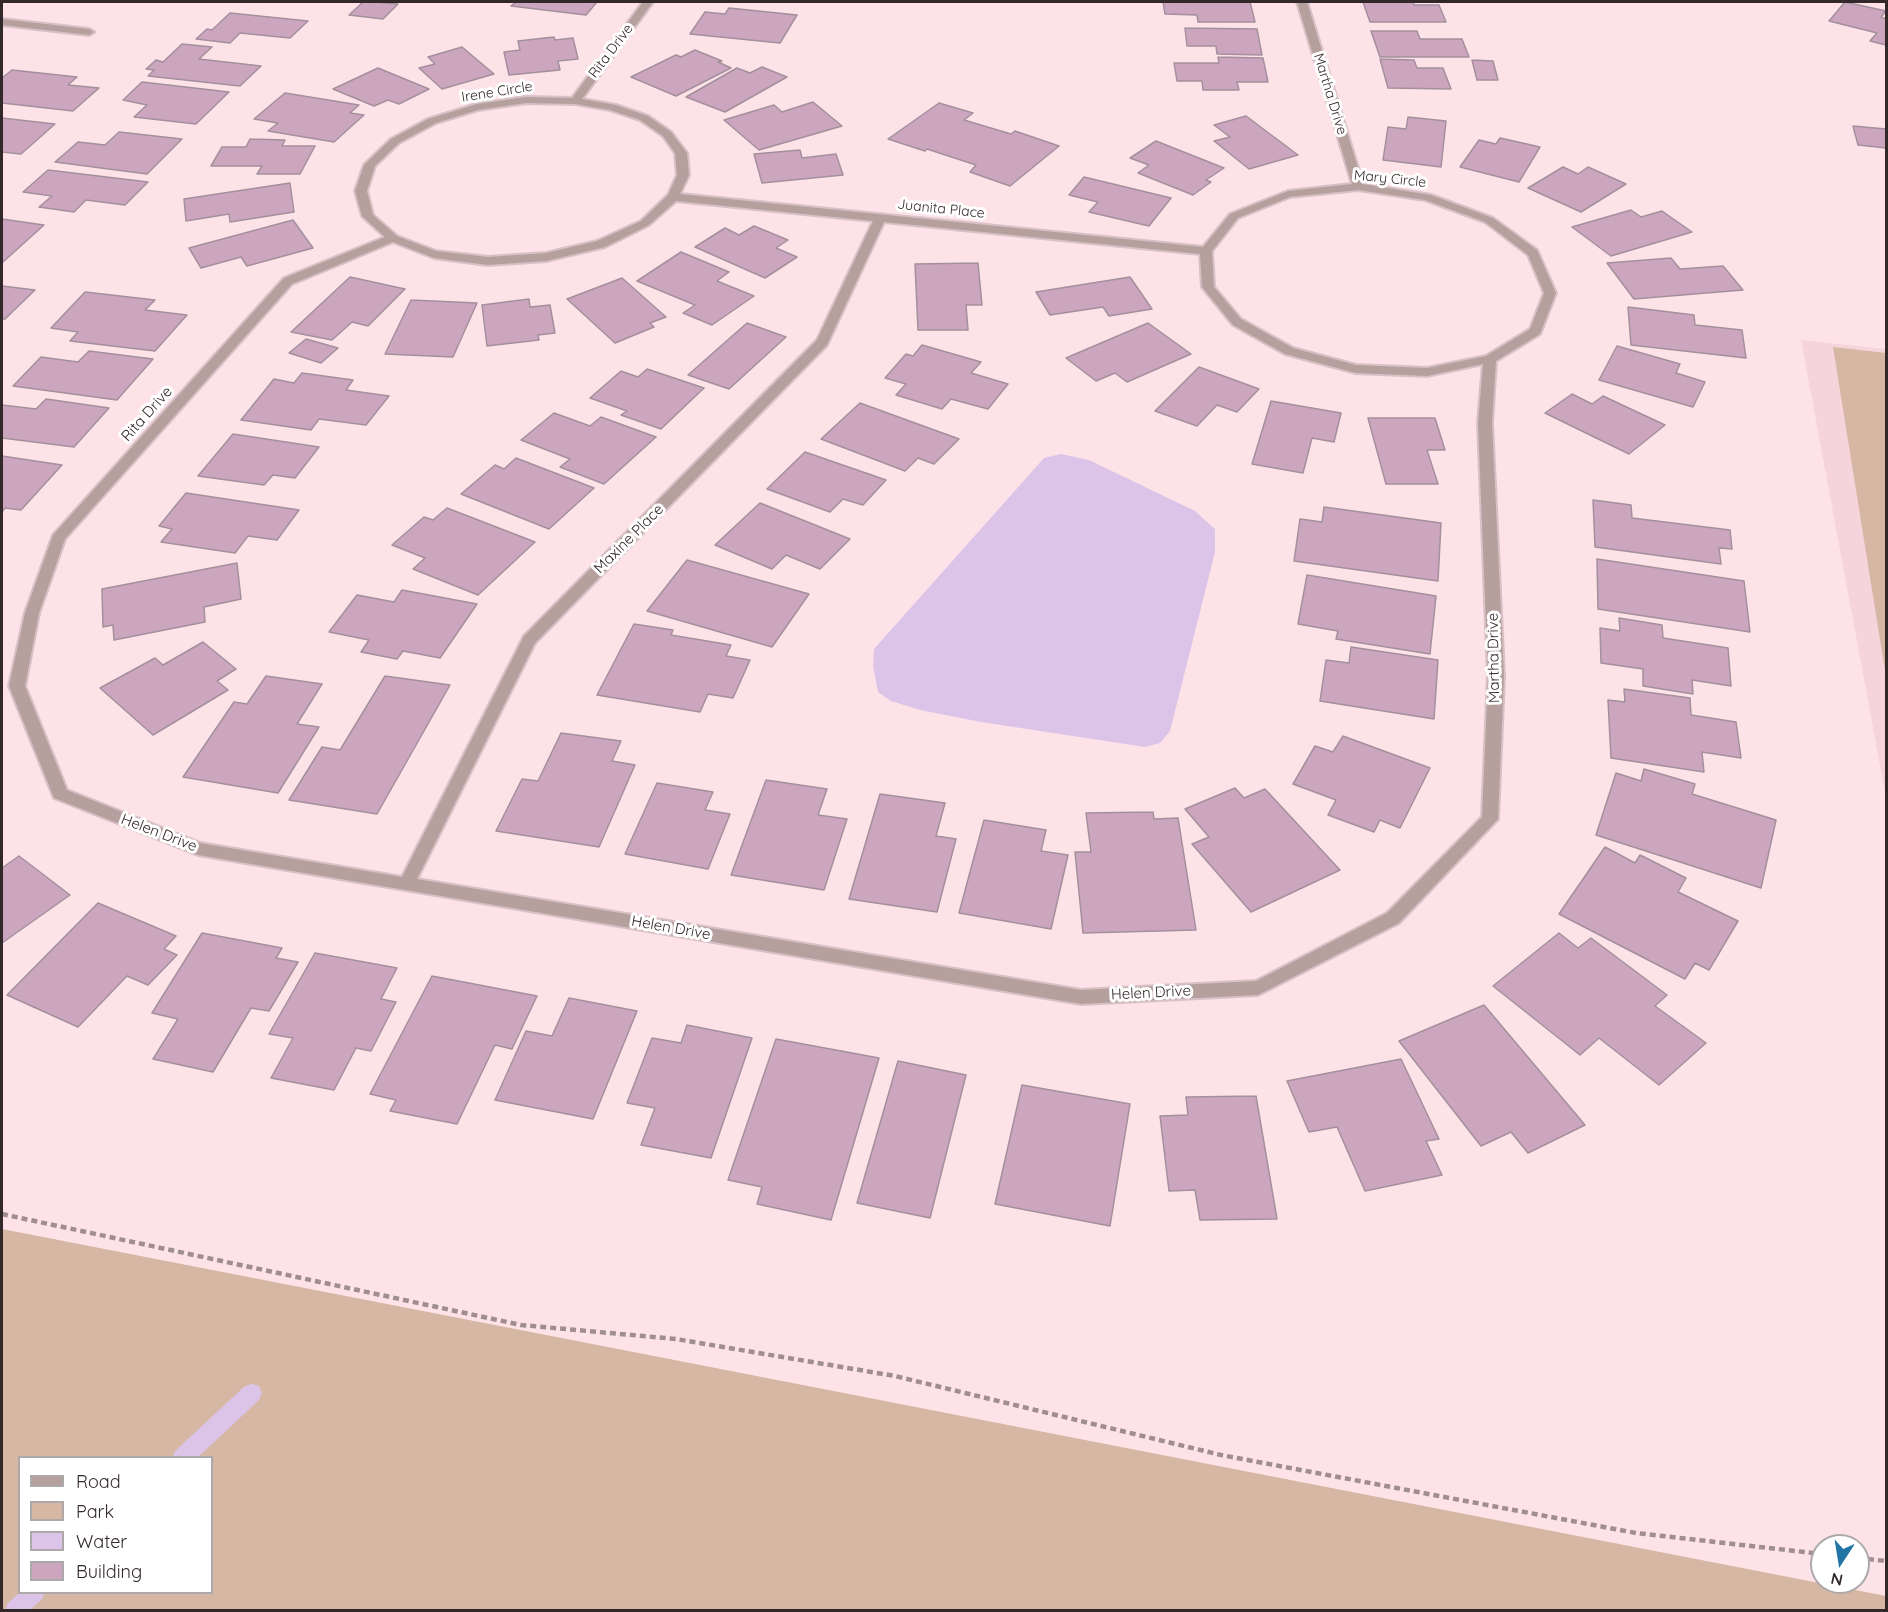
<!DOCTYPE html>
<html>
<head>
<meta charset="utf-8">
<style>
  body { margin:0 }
  #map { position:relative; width:1888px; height:1612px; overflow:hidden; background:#fde3e8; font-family:Quicksand,sans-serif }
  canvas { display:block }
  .frame { position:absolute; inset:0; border:3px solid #32282a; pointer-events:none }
  .legend { position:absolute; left:18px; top:1456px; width:195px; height:138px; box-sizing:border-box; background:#fff; border:2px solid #ada9aa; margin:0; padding:8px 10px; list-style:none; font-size:18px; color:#32282a }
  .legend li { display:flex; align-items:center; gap:12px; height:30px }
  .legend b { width:30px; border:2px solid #ada9aa }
  .north { position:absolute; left:1810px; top:1534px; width:60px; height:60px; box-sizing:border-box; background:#fff; border:2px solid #ada9aa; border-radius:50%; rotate:192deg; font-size:16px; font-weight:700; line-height:24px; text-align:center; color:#32282a }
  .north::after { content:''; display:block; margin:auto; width:21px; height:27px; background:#2274a5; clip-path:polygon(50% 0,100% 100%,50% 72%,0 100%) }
</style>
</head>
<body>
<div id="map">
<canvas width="1888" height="1612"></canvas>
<div class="frame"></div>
<ul class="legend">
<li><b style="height:8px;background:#b5a09d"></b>Road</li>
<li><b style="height:16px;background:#d6b7a4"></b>Park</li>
<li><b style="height:16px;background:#dcc4e9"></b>Water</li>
<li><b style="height:16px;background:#cca6bf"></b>Building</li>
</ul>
<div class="north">N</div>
</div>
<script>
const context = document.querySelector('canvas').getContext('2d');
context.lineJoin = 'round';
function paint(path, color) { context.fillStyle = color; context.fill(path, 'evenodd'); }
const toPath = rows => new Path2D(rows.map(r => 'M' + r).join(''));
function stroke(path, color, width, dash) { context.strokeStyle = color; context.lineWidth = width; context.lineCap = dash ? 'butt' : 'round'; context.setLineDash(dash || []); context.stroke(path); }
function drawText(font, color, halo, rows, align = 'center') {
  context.font = font + ' Quicksand,sans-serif'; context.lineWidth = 6; context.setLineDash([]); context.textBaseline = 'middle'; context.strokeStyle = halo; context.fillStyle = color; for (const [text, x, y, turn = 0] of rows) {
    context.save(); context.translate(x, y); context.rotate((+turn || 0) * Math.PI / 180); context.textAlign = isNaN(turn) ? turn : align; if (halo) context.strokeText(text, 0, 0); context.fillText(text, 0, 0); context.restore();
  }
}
paint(toPath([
  [1801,340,1886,349,1886,798,1881,771]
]), '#f6d4db');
paint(toPath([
  [1833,347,1886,353,1886,677],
  [2,1229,1886,1596,1886,1610,2,1610],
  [20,1458,212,1458,212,1592,20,1592]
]), '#d6b7a4');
paint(toPath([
  [1061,454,1089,460,1195,511,1215,529,1215,552,1170,731,1160,743,1145,747,981,722,920,710,891,701,878,692,873,666,874,649,1044,458]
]), '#dcc4e9');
paint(toPath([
  [252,1384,259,1386,262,1393,259,1400,197,1458,172,1458,175,1451,245,1386,252,1384],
  [20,1592,45,1592,42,1599,30,1610,5,1610,8,1603,20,1592]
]), '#dcc4e9');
const building = toPath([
  [363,2,375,2,398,4,383,19,349,15,363,2],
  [516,2,597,2,586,15,511,6,516,2],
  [1163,2,1250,2,1255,22,1198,22,1197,15,1165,14,1163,2],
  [1363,2,1413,2,1414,5,1439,5,1446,22,1370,22,1363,2],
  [1845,2,1886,11,1881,17,1886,19,1886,45,1870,41,1877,33,1829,21,1845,2],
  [729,8,797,15,780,43,690,34,705,12,725,14,729,8],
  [230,13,308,21,290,38,240,33,230,43,196,39,207,29,212,30,230,13],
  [1185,28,1257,29,1262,55,1217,54,1216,46,1187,46,1185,28],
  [1371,31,1417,31,1420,39,1462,39,1469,57,1380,57,1371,31],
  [554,37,555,40,573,38,578,59,558,61,560,70,509,75,504,52,520,50,518,41,554,37],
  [182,44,212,47,199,59,261,66,240,86,148,76,154,70,146,69,156,60,163,62,182,44],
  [462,47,494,74,442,89,419,68,435,64,428,57,462,47],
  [695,50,722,61,718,62,731,68,676,96,631,77,676,55,681,57,695,50],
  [1218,57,1263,58,1268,82,1237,82,1239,90,1203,90,1202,81,1177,81,1174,63,1219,63,1218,57],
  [1380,59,1414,60,1417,68,1443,68,1451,89,1388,88,1380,59],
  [1472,60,1493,61,1498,80,1477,80,1472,60],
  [762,67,787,77,725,112,686,97,737,68,750,73,762,67],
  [378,68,429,89,399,104,388,100,374,106,333,89,378,68],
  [12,70,77,77,68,85,99,88,73,111,2,103,2,78,12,70],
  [142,82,229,92,196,124,134,117,147,105,123,100,142,82],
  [285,93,359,105,350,113,364,115,334,142,268,131,278,123,254,119,285,93],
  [813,102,842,126,759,150,724,120,774,105,782,112,813,102],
  [939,103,973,113,964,120,1011,134,1015,131,1059,146,1010,186,970,172,976,165,927,149,925,151,888,139,939,103],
  [1246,116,1298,155,1249,169,1214,141,1230,137,1214,125,1246,116],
  [1408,117,1446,121,1441,167,1383,160,1388,127,1406,129,1408,117],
  [2,118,55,124,21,154,2,152,2,118],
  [1853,126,1886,129,1886,148,1858,145,1853,126],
  [119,132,182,139,147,174,55,162,78,142,105,145,119,132],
  [1500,138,1540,147,1519,182,1460,167,1479,140,1496,144,1500,138],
  [250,139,285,140,282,146,315,146,300,174,257,174,262,166,211,166,222,147,246,147,250,139],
  [1156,141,1224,168,1206,180,1211,182,1193,195,1138,173,1149,165,1130,158,1156,141],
  [800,150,802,158,836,154,843,175,762,183,754,154,800,150],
  [1563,167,1578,174,1588,167,1626,184,1581,212,1528,188,1563,167],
  [48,170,148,182,125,205,86,200,74,212,39,207,52,196,23,192,48,170],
  [1084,177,1171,198,1149,226,1089,212,1098,202,1069,195,1084,177],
  [290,183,294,212,230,222,229,214,186,221,184,199,290,183],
  [1631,210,1641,217,1662,211,1692,232,1611,256,1572,227,1631,210],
  [2,219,44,225,3,262,2,262,2,219],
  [293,220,313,248,247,266,241,257,201,268,189,248,293,220],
  [754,226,788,240,776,248,797,257,765,278,695,247,725,228,739,235,754,226],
  [681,252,729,272,717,281,754,296,712,325,683,313,695,305,637,281,681,252],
  [1671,258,1680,269,1723,266,1743,290,1634,299,1607,263,1671,258],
  [978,263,982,305,966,305,968,330,918,330,915,264,978,263],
  [350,277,405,289,368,326,352,322,332,340,291,332,350,277],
  [1130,277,1152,309,1109,316,1103,307,1050,315,1036,292,1130,277],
  [622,278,666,317,650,323,654,327,615,343,567,299,622,278],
  [2,286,35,290,5,319,2,319,2,286],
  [85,292,155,300,145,310,187,315,155,351,70,341,78,332,51,328,85,292],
  [529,299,530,307,550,305,555,333,538,335,539,340,487,346,482,305,529,299],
  [411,300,477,303,453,357,385,354,411,300],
  [1628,307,1694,315,1695,325,1742,330,1746,358,1631,345,1628,307],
  [747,323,786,337,729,389,688,375,747,323],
  [1148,323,1191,354,1127,382,1115,373,1096,381,1066,358,1148,323],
  [306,339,338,348,321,363,289,353,306,339],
  [922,345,981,362,971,373,1008,384,988,409,951,399,942,409,896,395,906,384,885,378,906,354,913,356,922,345],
  [1617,346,1680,364,1676,373,1705,382,1693,407,1599,380,1617,346],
  [89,351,153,359,117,400,13,386,41,357,78,362,89,351],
  [1199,367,1259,389,1237,412,1217,405,1197,426,1155,411,1199,367],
  [647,369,704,388,661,429,621,415,627,411,590,398,621,371,638,377,647,369],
  [302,373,353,380,346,390,389,396,366,425,319,419,311,430,241,420,274,379,294,383,302,373],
  [1572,394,1592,404,1603,396,1665,425,1629,454,1545,413,1572,394],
  [46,399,109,408,74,447,2,438,2,405,36,409,46,399],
  [1271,401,1341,413,1334,442,1312,438,1303,473,1252,464,1271,401],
  [860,403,959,439,934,464,918,458,905,471,821,439,860,403],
  [554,413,590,426,601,417,656,437,604,484,560,467,570,459,521,440,554,413],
  [1368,418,1435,418,1445,450,1427,450,1438,484,1386,484,1368,418],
  [233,434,319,447,295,478,273,475,264,485,198,476,233,434],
  [805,452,886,480,863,505,843,499,830,512,767,489,805,452],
  [2,456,62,465,21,510,5,508,2,512,2,456],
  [516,458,594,488,549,529,461,494,495,465,504,469,516,458],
  [186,493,299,510,277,540,248,536,235,553,161,542,172,529,159,526,186,493],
  [1593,500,1631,505,1632,518,1730,530,1732,549,1719,548,1721,564,1595,547,1593,500],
  [760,503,850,539,820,569,786,555,772,569,715,545,760,503],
  [1324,507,1441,523,1438,581,1294,561,1300,519,1322,522,1324,507],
  [447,508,535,542,478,595,413,569,425,558,392,545,424,517,433,520,447,508],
  [1597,559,1744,581,1750,632,1598,609,1597,559],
  [687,560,809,594,772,647,647,611,687,560],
  [237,563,241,599,204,607,205,622,114,640,113,625,103,627,102,589,237,563],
  [1307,575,1436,596,1430,654,1336,639,1338,631,1298,624,1307,575],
  [402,590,477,604,440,658,403,651,397,659,361,652,369,640,329,632,357,595,394,602,402,590],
  [1619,618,1662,625,1663,638,1728,648,1731,686,1692,680,1693,694,1643,686,1643,669,1601,663,1600,628,1620,631,1619,618],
  [634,624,673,630,671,635,731,645,726,656,750,660,733,698,708,694,700,712,597,695,634,624],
  [203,642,236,669,217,681,228,690,153,735,100,688,155,658,163,665,203,642],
  [1351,647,1438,660,1434,719,1320,701,1326,660,1349,663,1351,647],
  [266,676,322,684,297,724,319,727,278,793,183,777,234,702,247,704,266,676],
  [385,676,450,685,377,814,289,800,322,747,340,750,385,676],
  [1624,689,1690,698,1691,715,1736,722,1741,758,1702,752,1704,772,1611,758,1608,700,1625,702,1624,689],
  [561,733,621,741,612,761,635,765,599,847,496,831,522,779,538,781,561,733],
  [1343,736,1430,768,1400,828,1380,820,1374,832,1328,815,1336,800,1293,784,1315,746,1333,752,1343,736],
  [1644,769,1695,784,1692,794,1776,820,1761,888,1596,835,1616,773,1641,781,1644,769],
  [766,780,827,789,818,815,847,819,824,890,731,875,766,780],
  [657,783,713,792,705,810,730,814,708,869,625,854,657,783],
  [1235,788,1244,798,1265,789,1340,870,1251,912,1192,844,1209,837,1185,809,1235,788],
  [880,794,945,803,936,836,956,839,937,912,849,899,880,794],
  [1153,812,1154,819,1178,818,1196,930,1083,933,1075,852,1091,852,1086,813,1153,812],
  [984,820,1046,830,1041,851,1068,855,1051,929,959,913,984,820],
  [1605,847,1635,863,1640,855,1686,878,1678,892,1738,921,1709,970,1695,963,1685,979,1559,914,1605,847],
  [19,856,70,895,2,943,2,868,19,856],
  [98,903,176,936,164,949,177,955,148,985,127,976,78,1027,7,995,98,903],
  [202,933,282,948,276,958,298,962,269,1011,251,1008,213,1072,153,1059,178,1019,152,1013,202,933],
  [1559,933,1578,948,1591,938,1667,995,1655,1006,1706,1043,1659,1085,1599,1038,1580,1055,1493,986,1559,933],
  [315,953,397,968,381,999,396,1002,371,1051,356,1048,334,1090,271,1078,293,1038,269,1034,315,953],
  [432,976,537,996,512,1049,495,1045,457,1124,390,1111,396,1100,370,1094,432,976],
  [569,998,637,1011,593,1119,495,1100,526,1031,552,1036,569,998],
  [1484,1005,1585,1125,1528,1153,1511,1132,1481,1146,1399,1041,1484,1005],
  [687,1025,752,1038,711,1158,641,1145,655,1108,627,1103,652,1038,681,1043,687,1025],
  [776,1039,879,1058,831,1220,757,1204,762,1187,728,1180,776,1039],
  [1401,1059,1439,1139,1426,1141,1442,1175,1365,1191,1337,1127,1309,1132,1287,1081,1401,1059],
  [898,1061,966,1075,930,1218,857,1203,898,1061],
  [1022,1085,1130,1104,1110,1226,995,1204,1022,1085],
  [1256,1096,1277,1219,1200,1220,1195,1190,1169,1191,1160,1116,1188,1115,1186,1097,1256,1096]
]);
paint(building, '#cca6bf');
stroke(building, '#a3909c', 1.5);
const minor = toPath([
  [643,2,653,2,582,99,616,105,648,116,671,132,687,153,689,175,680,194,1203,247,1230,214,1288,191,1352,184,1297,2,1307,2,1363,184,1431,195,1493,218,1537,250,1556,293,1540,334,1496,361,1492,423,1504,676,1498,819,1399,923,1258,995,1081,1004,198,855,54,798,9,686,25,613,53,535,284,278,385,237,362,216,355,191,364,165,391,139,428,119,477,104,526,97,572,98,643,2],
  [526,103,575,104,610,110,640,120,663,136,675,153,677,175,668,195,641,221,597,241,546,253,488,257,436,251,397,236,373,215,367,191,375,166,399,143,436,123,478,110,526,103],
  [1358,190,1425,200,1485,222,1528,255,1544,293,1530,329,1486,356,1427,368,1356,365,1293,348,1241,319,1214,287,1212,251,1238,218,1290,197,1358,190],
  [676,201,873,221,817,340,524,636,402,877,200,843,67,790,25,686,39,613,65,539,292,284,393,242,434,258,488,265,546,261,605,247,649,225,676,201],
  [884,222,1200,254,1202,287,1233,325,1285,354,1356,373,1427,376,1483,364,1478,423,1488,676,1482,817,1387,913,1256,981,1081,990,417,879,535,643,827,345,884,222],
  [2,19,89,29,94,32,89,35,2,25,2,19]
]);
stroke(minor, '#d8c1c6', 4);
stroke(toPath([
  [2,1214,521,1325,676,1339,895,1376,1221,1455,1636,1533,1822,1554],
  [1858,1558,1886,1561]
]), '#9f8d90', 4.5, [6, 4]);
paint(minor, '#b5a09d');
drawText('14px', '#32282a', '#fff', [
  ["Rita Drive",611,51,-53],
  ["Irene Circle",497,92,-9],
  ["Martha Drive",1330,94,73],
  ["Mary Circle",1390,179,6],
  ["Juanita Place",941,209,6]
]);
drawText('15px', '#32282a', '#fff', [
  ["Rita Drive",147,414,-48],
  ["Maxine Place",629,539,-45],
  ["Martha Drive",1494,658,-91],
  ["Helen Drive",159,833,21],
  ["Helen Drive",671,928,10],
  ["Helen Drive",1151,993,-3]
]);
</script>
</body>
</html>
